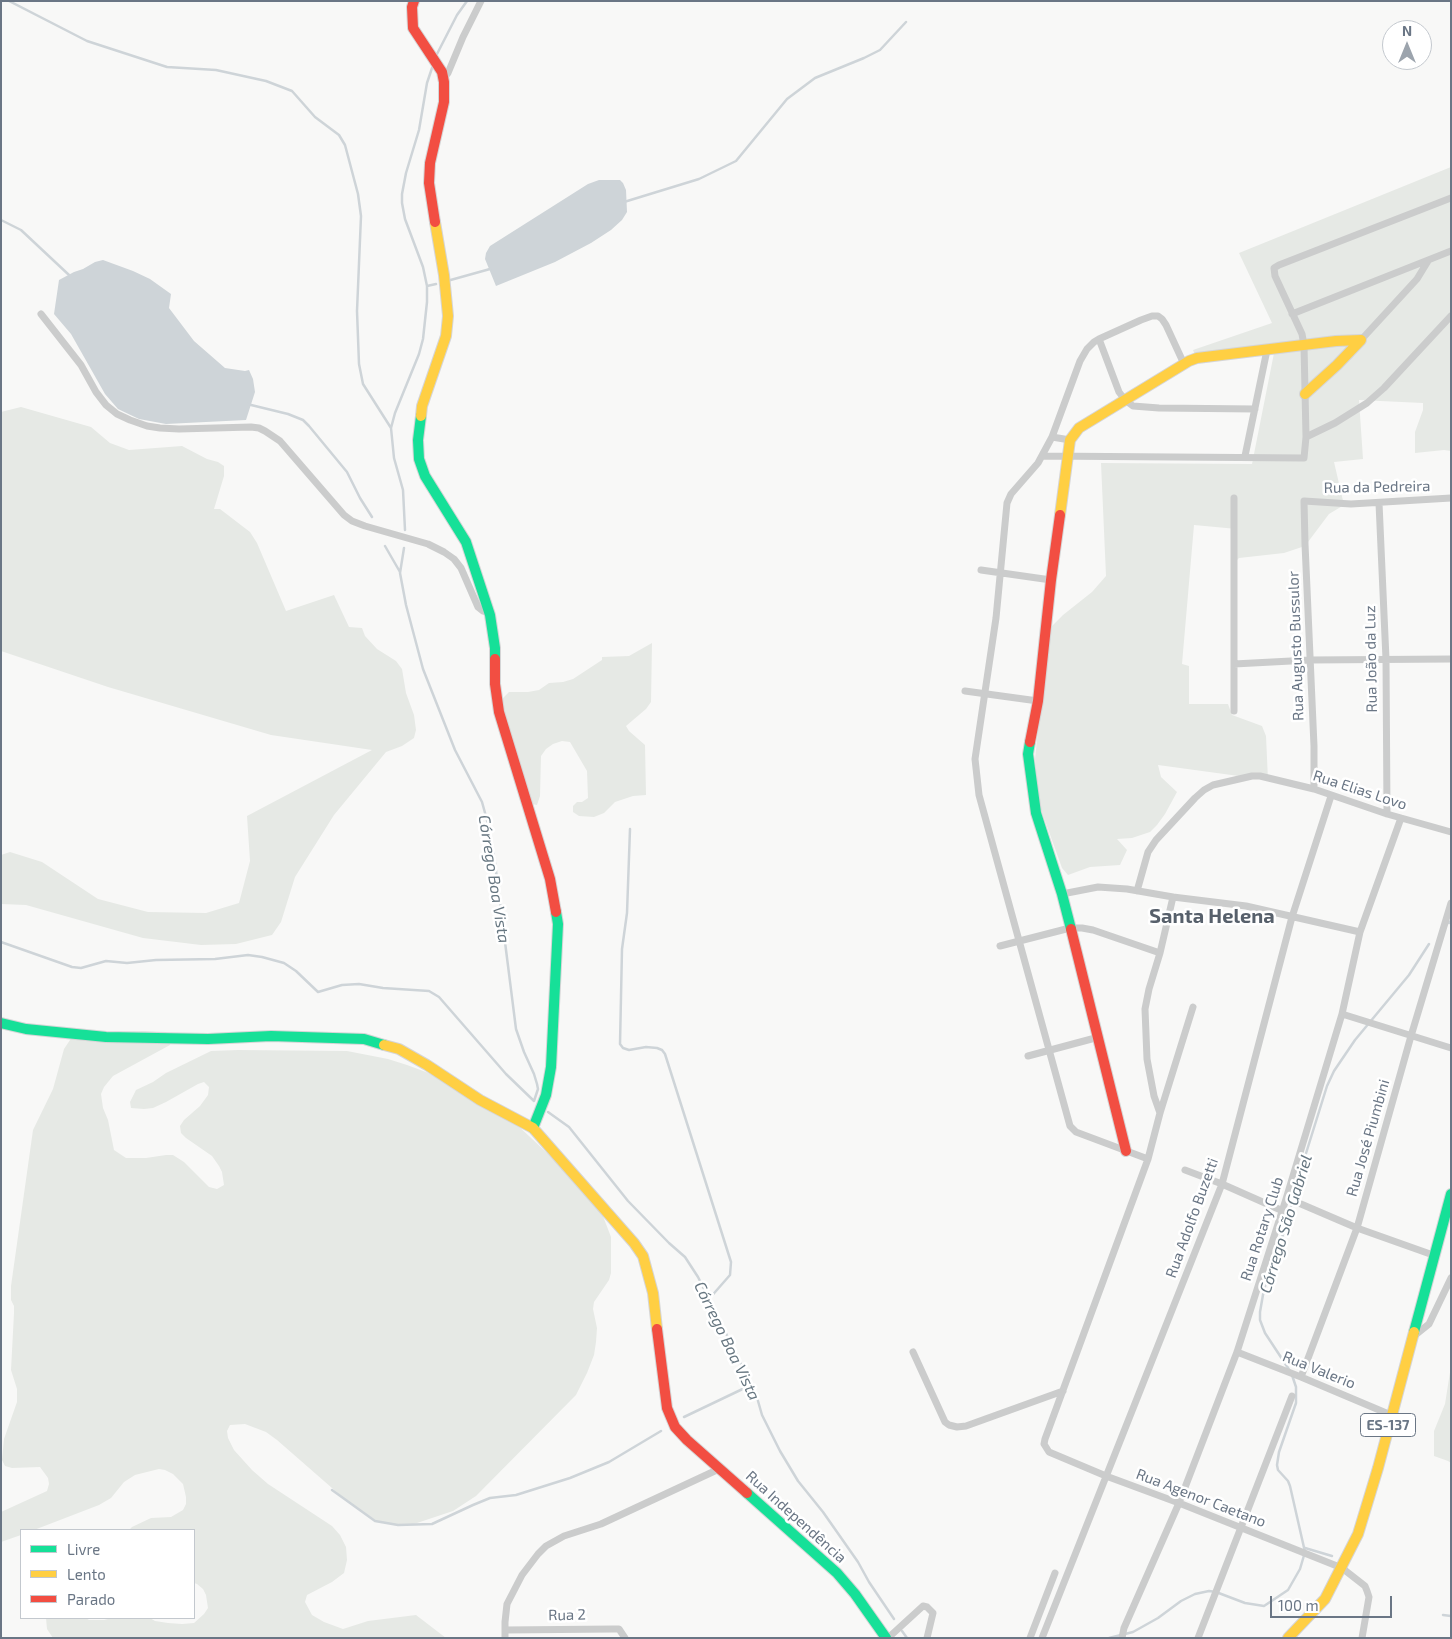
<!DOCTYPE html>
<html>
<head>
<meta charset="utf-8">
<style>
  body { margin:0 }
  #map { position:relative; width:1452px; height:1639px; overflow:hidden; background:#f8f8f7; font-family:"Exo 2",sans-serif }
  canvas { display:block }
  .frame { position:absolute; inset:0; border:2px solid #6a7685; pointer-events:none }
  .legend { position:absolute; left:20px; top:1529px; width:175px; height:90px; box-sizing:border-box; background:#fff; border:1px solid #c3c8ce; margin:0; padding:6px 9px; list-style:none; font-size:15px; color:#6a7685 }
  .legend li { display:flex; align-items:center; gap:10px; height:25px }
  .legend b { width:25px; border:1px solid #c3c8ce }
  .north { position:absolute; left:1382px; top:20px; width:50px; height:50px; box-sizing:border-box; background:#fff; border:1px solid #c3c8ce; border-radius:50%; rotate:0deg; font-size:14px; font-weight:700; line-height:20px; text-align:center; color:#6a7685 }
  .north::after { content:''; display:block; margin:auto; width:18px; height:22px; background:#9ca4ad; clip-path:polygon(50% 0,100% 100%,50% 72%,0 100%) }
  .scale { position:absolute; left:1270px; top:1596px; width:122px; height:22px; box-sizing:border-box; border:2px solid #6a7685; border-top:0; padding-left:6px; font-size:15px; line-height:18px; white-space:nowrap; color:#6a7685; -webkit-text-stroke:4px #fff; paint-order:stroke }
</style>
</head>
<body>
<div id="map">
<canvas width="1452" height="1639"></canvas>
<div class="frame"></div>
<ul class="legend">
<li><b style="height:6px;background:#16e098"></b>Livre</li>
<li><b style="height:6px;background:#ffcf43"></b>Lento</li>
<li><b style="height:6px;background:#f24e42"></b>Parado</li>
</ul>
<div class="north">N</div>
<div class="scale">100 m</div>
</div>
<script>
const context = document.querySelector('canvas').getContext('2d');
context.lineJoin = 'round';
function paint(path, color) { context.fillStyle = color; context.fill(path, 'evenodd'); }
const toPath = rows => new Path2D(rows.map(r => 'M' + r).join(''));
function stroke(path, color, width, dash) { context.strokeStyle = color; context.lineWidth = width; context.lineCap = dash ? 'butt' : 'round'; context.setLineDash(dash || []); context.stroke(path); }
function drawText(font, color, halo, rows, align = 'center') {
  context.font = font + ' "Exo 2",sans-serif'; context.lineWidth = 5; context.setLineDash([]); context.textBaseline = 'middle'; context.strokeStyle = halo; context.fillStyle = color; for (const [text, x, y, turn = 0] of rows) {
    context.save(); context.translate(x, y); context.rotate((+turn || 0) * Math.PI / 180); context.textAlign = isNaN(turn) ? turn : align; if (halo) context.strokeText(text, 0, 0); context.fillText(text, 0, 0); context.restore();
  }
}
paint(toPath([
  [1451,167,1451,451,1444,450,1415,453,1415,432,1423,410,1423,403,1359,400,1363,459,1334,462,1344,505,1329,514,1305,546,1284,553,1239,558,1237,560,1237,529,1194,525,1182,664,1189,666,1189,704,1228,704,1232,715,1262,726,1266,736,1268,780,1158,765,1161,777,1177,792,1165,814,1157,825,1150,832,1132,838,1117,839,1127,850,1120,865,1090,867,1068,875,1062,868,1039,804,1035,759,1041,702,1052,626,1063,615,1092,592,1106,576,1101,463,1252,464,1275,348,1195,355,1193,350,1272,323,1239,253],
  [21,407,91,427,110,443,129,450,182,446,207,459,218,462,224,466,224,476,214,509,220,509,250,532,257,543,286,611,334,595,349,627,362,628,365,636,377,649,396,661,402,669,406,693,414,715,416,730,414,738,402,746,386,752,334,815,295,877,281,922,272,935,236,944,201,945,143,938,26,905,1,904,1,855,10,852,42,862,98,899,148,912,206,913,239,903,250,861,247,816,372,750,271,735,108,687,1,651,1,412],
  [652,643,651,702,646,709,626,726,629,731,645,745,646,795,633,796,615,802,604,813,594,817,579,816,573,812,573,806,577,802,582,802,588,798,587,771,570,742,562,741,553,744,546,749,541,756,540,796,537,805,527,803,510,759,502,699,509,692,528,692,539,690,549,683,563,682,573,679,602,660,602,657,629,656],
  [144,1031,166,1032,171,1038,170,1045,113,1076,104,1087,101,1094,103,1108,108,1120,114,1150,126,1158,146,1158,166,1155,173,1155,184,1162,209,1187,217,1189,224,1185,222,1172,219,1166,212,1156,186,1138,181,1133,180,1126,184,1120,200,1106,208,1095,209,1087,204,1082,198,1084,166,1102,153,1108,144,1109,131,1108,130,1102,136,1090,153,1082,166,1073,211,1051,238,1050,347,1051,388,1059,407,1065,426,1072,499,1108,576,1180,601,1211,611,1237,611,1273,609,1280,594,1302,593,1309,597,1328,596,1342,594,1355,587,1373,576,1395,476,1496,453,1511,414,1524,387,1524,375,1520,340,1495,277,1440,266,1432,245,1424,230,1425,227,1431,228,1438,234,1450,252,1470,268,1484,332,1526,340,1535,346,1547,347,1560,344,1573,332,1582,307,1595,305,1602,312,1615,324,1622,343,1629,368,1621,416,1615,446,1638,53,1638,47,1629,46,1618,86,1618,89,1620,104,1620,112,1618,150,1618,155,1621,168,1623,182,1624,194,1623,204,1614,208,1608,206,1595,203,1589,197,1584,194,1583,194,1530,129,1530,132,1527,151,1518,171,1517,183,1510,186,1504,186,1497,183,1484,173,1474,165,1470,159,1469,135,1475,124,1482,111,1498,99,1505,34,1530,21,1530,21,1535,1,1542,1,1512,47,1491,49,1484,48,1478,40,1467,12,1468,5,1466,2,1460,4,1439,17,1402,17,1389,11,1370,14,1313,14,1306,11,1300,11,1286,33,1130,53,1089,64,1049,72,1037,106,1032],
  [1451,1366,1451,1463,1448,1461,1434,1456,1434,1431,1445,1404]
]), '#e6e9e5');
paint(toPath([
  [599,180,620,180,623,183,626,190,627,212,622,220,611,230,591,243,555,262,496,286,485,259,486,253,490,246,588,184],
  [103,260,133,271,150,279,171,294,169,308,194,341,225,368,245,371,249,370,253,379,255,392,246,420,166,424,139,419,118,409,105,394,71,334,54,314,59,280,74,272,83,269,95,262]
]), '#ced4d8');
stroke(toPath([
  [9,1,87,41,167,67,216,70,266,81,292,91,315,117,339,135,345,145,358,194,361,216,357,311,359,364,363,384,391,428],
  [437,54,457,15,467,1],
  [624,202,699,179,736,161,787,99,815,78,864,58,880,50,906,22],
  [1,220,21,230,69,275],
  [447,281,490,269],
  [427,286,436,284],
  [247,404,288,414,303,420,309,426,347,472,360,498,372,517],
  [405,530,403,490,394,458,391,428,395,413,419,354,423,339,427,302,427,286,423,267,405,219,402,203,402,194,406,173,419,130,427,83,432,68],
  [385,546,400,572],
  [630,829,627,913,622,949,620,1044,623,1048,629,1050,646,1047,657,1048,662,1050,665,1054,731,1262,730,1275,709,1299],
  [1449,923,1451,921],
  [1,942,72,967,81,968,106,961,127,963,156,960,215,959,248,955,262,957,284,963,296,971,318,992,342,985,359,984,383,988,429,991,439,997,506,1074,534,1101,538,1089,537,1084,534,1074,524,1052,516,1029,495,863,487,820,482,802,455,750,423,669,406,605,400,573,404,548],
  [548,1112,569,1127,628,1201,669,1243,685,1257,698,1277,756,1394,762,1415,780,1451,798,1481,823,1512,858,1562,869,1582,894,1619],
  [1290,1371,1265,1333,1260,1320,1260,1312,1264,1289,1286,1226,1298,1179,1327,1086,1334,1071,1355,1040,1409,975,1429,944],
  [684,1417,751,1385],
  [332,1490,375,1521,398,1525,432,1524,473,1505,490,1498,516,1495,570,1478,609,1462,661,1431],
  [1305,1548,1332,1556],
  [1443,1615,1451,1616],
  [902,1631,907,1638],
  [1109,1638,1133,1632,1158,1618,1181,1601,1195,1594,1209,1591,1216,1592,1245,1603,1264,1606,1288,1590,1300,1569,1305,1552,1290,1486,1288,1481,1278,1470,1277,1465,1279,1452,1296,1403,1296,1387,1292,1375]
]), '#ced4d8', 2.5);
const fast = toPath([
  [421,416,418,440,419,459,425,476,466,542,490,615,495,648,495,659],
  [1030,742,1028,754,1036,813,1062,894,1071,929],
  [1,1023,26,1029,106,1037,208,1039,271,1036,364,1039,384,1045],
  [533,1128,546,1095,551,1067,558,924,556,912],
  [1414,1332,1451,1194],
  [747,1493,837,1573,855,1594,886,1638]
]);
const slow = toPath([
  [421,416,422,406,446,336,448,316,444,275,435,222],
  [1060,515,1070,440,1079,428,1189,361,1197,358,1336,341,1361,340,1337,365,1305,394],
  [384,1045,399,1049,427,1065,480,1100,533,1128,634,1243,643,1256,653,1293,657,1329],
  [1288,1638,1325,1599,1358,1534,1378,1468,1414,1332]
]);
const jam = toPath([
  [414,1,412,7,413,28,442,72,444,82,444,102,430,163,429,183,435,222],
  [495,659,495,684,499,712,550,879,556,912],
  [1030,742,1038,701,1051,580,1060,515],
  [1071,929,1126,1151],
  [657,1329,667,1408,675,1427,687,1440,747,1493]
]);
stroke(fast, '#d5d5d6', 12);
stroke(slow, '#d5d5d6', 12);
stroke(jam, '#d5d5d6', 12);
stroke(toPath([
  [443,79,448,73,463,37,481,1],
  [41,314,81,365,96,392,106,405,117,414,130,420,147,426,160,428,179,429,251,427,259,428,265,431,280,441,344,515,352,521,365,526,428,544,444,552,454,559,461,568,478,607,483,611,489,612],
  [1292,314,1451,251],
  [1099,339,1119,392,1125,400,1133,406,1159,408,1255,409],
  [1361,340,1417,279,1428,261],
  [1052,437,1070,440],
  [1306,437,1304,345,1302,334,1275,276,1274,268,1279,265,1451,198],
  [1042,456,1304,458,1306,437,1335,423,1367,403,1384,388,1451,316],
  [1245,456,1267,350],
  [1234,498,1234,711],
  [1379,503,1386,659,1387,814],
  [981,570,1051,580],
  [1234,664,1310,660,1451,659],
  [965,691,1038,701],
  [1314,789,1314,746,1305,544,1304,501,1351,504,1451,498],
  [1137,891,1148,852,1156,840,1195,798,1204,790,1213,785,1252,776,1260,776,1314,789,1387,814,1451,832],
  [1062,894,1098,887,1127,889,1173,897,1246,906,1360,932],
  [1000,946,1070,928,1082,928,1093,930,1160,953],
  [1193,1007,1160,1113,1148,1159,1045,1439,1044,1444,1049,1452,1106,1476,1179,1503,1342,1568,1365,1586,1367,1591,1369,1597,1362,1638],
  [1342,1014,1451,1048],
  [1028,1056,1099,1037],
  [1160,1113,1154,1096,1147,1059,1145,1009,1149,989,1160,953,1173,897],
  [1148,1159,1076,1132,1070,1126,979,795,975,759,996,618,1007,503,1011,494,1038,463,1052,437,1080,361,1087,349,1094,342,1099,339,1141,320,1152,316,1158,316,1162,319,1166,325,1184,364],
  [1185,1170,1222,1184,1283,1211],
  [1301,1204,1357,1228,1433,1255],
  [1414,1336,1429,1324,1451,1278],
  [913,1352,945,1422,949,1425,957,1427,966,1426,1063,1391],
  [1237,1352,1301,1377,1391,1415],
  [1301,1377,1357,1228,1411,1036,1451,903],
  [505,1630,614,1629,619,1629,625,1638],
  [505,1638,505,1622,507,1604,522,1575,538,1554,546,1546,564,1536,601,1524,719,1469],
  [888,1638,923,1606,927,1607,933,1613,927,1638],
  [1030,1638,1055,1573],
  [1042,1638,1222,1184,1292,917,1331,796],
  [1122,1638,1124,1628,1179,1503,1237,1352,1286,1199,1342,1014,1360,932,1401,818],
  [1198,1638,1292,1396]
]), '#cbcccc', 7);
stroke(fast, '#16e098', 10);
stroke(slow, '#ffcf43', 10);
stroke(jam, '#f24e42', 10);
for (const [x, y, w] of [
  [1388,1425,55]
]) { const box = new Path2D(); box.roundRect(x - w / 2, y - 11.5, w, 23, 4); context.fillStyle = '#fff'; context.fill(box); stroke(box, '#6a7685', 1); }
drawText('bold 14px', '#6a7685', null, [
  ["ES-137",1388,1425]
]);
drawText('15px', '#6a7685', '#fff', [
  ["Rua da Pedreira",1377,487,-1],
  ["Rua Augusto Bussulor",1296,646,-92],
  ["Rua João da Luz",1371,659,-91],
  ["Rua Elias Lovo",1360,790,18],
  ["Rua José Piumbini",1368,1138,-74],
  ["Rua Adolfo Buzetti",1192,1218,-70],
  ["Rua Rotary Club",1262,1229,-72],
  ["Rua Valerio",1319,1370,22],
  ["Rua Agenor Caetano",1201,1498,21],
  ["Rua Independência",796,1517,42],
  ["Rua 2",567,1615,-1]
]);
drawText('italic 16px', '#667680', '#fff', [
  ["Córrego Boa Vista",494,879,81],
  ["Córrego São Gabriel",1286,1224,-73],
  ["Córrego Boa Vista",727,1341,64]
]);
drawText('bold 20px', '#57606b', '#fff', [
  ["Santa Helena",1212,916]
]);
</script>
</body>
</html>
